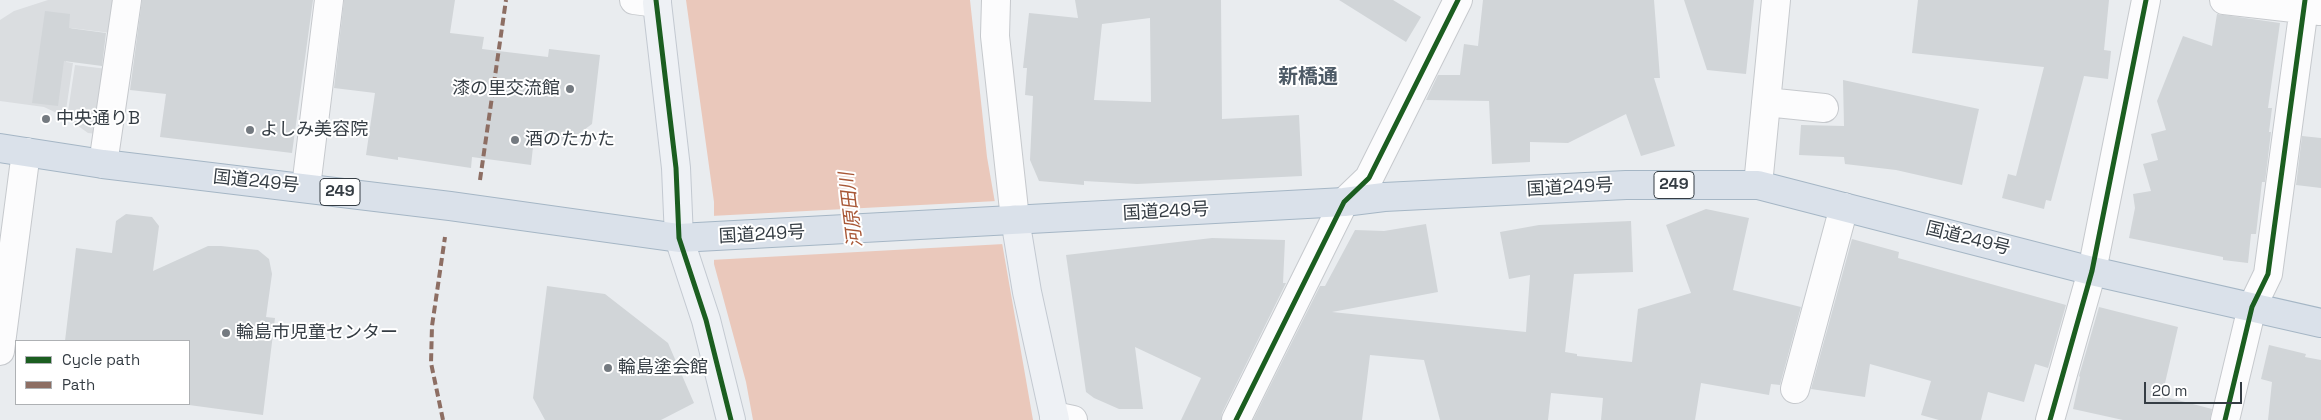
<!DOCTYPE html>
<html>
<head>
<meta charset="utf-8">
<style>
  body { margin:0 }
  #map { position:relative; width:2321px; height:420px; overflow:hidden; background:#e9ecef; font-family:"Space Grotesk",sans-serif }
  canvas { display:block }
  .legend { position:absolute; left:15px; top:340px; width:175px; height:65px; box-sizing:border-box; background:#fff; border:1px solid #aeb1b4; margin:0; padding:6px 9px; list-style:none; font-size:15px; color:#353d44 }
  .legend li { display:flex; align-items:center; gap:10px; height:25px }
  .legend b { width:25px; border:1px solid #aeb1b4 }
  .scale { position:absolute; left:2144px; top:382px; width:98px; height:22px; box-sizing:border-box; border:2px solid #353d44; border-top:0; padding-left:6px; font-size:15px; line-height:18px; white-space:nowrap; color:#353d44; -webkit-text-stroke:4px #fff; paint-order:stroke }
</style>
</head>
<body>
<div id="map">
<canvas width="2321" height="420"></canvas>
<ul class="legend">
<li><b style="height:6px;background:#1b5e20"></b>Cycle path</li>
<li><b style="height:6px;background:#8d6e63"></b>Path</li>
</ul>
<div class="scale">20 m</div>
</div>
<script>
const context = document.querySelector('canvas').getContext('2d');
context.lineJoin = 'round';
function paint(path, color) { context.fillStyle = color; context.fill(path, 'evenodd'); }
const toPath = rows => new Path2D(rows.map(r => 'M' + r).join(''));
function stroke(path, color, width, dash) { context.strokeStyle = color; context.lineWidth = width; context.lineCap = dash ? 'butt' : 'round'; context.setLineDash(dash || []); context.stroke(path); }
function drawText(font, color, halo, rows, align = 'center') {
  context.font = font + ' "Space Grotesk","Noto Sans JP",sans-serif'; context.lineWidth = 4; context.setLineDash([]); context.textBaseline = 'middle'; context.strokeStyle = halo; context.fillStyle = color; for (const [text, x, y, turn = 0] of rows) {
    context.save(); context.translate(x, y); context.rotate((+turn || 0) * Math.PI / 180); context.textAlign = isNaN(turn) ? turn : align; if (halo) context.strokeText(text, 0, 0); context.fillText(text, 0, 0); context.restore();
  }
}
paint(toPath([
  [48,0,115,0,111,33,71,28,66,62,73,63,65,117,44,107,0,101,0,20,14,11],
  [75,65,107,69,98,134,88,133,67,118]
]), '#dadde0');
paint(toPath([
  [686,0,970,0,987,157,1033,420,753,420,746,382,714,264,714,202]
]), '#eac8bb');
paint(toPath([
  [997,201,1004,244,711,260,711,216]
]), '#e9ecef');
paint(toPath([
  [142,0,313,0,292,153,160,137,166,94,130,90],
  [344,0,455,0,450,33,484,37,482,49,548,57,549,49,600,55,592,124,569,141,534,138,531,165,472,157,471,168,398,157,398,160,366,155,375,93,334,88],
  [1075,0,1221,0,1222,119,1299,115,1302,176,1137,184,1084,181,1084,185,1039,181,1030,160,1033,96,1025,95,1027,68,1023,68,1029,13,1078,18],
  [1150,18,1151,102,1094,100,1102,24],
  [1339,0,1393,0,1421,17,1406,42],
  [1483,0,1654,0,1660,78,1654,78,1675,146,1641,156,1626,114,1568,143,1530,142,1530,162,1492,164,1489,101,1426,100,1438,75,1460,75,1464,44,1478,46],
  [1684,0,1754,0,1746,74,1707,70],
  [1918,0,2109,0,2104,50,2111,51,2108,79,2084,76,2051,201,2046,200,2044,209,2002,198,2008,174,2016,176,2044,67,1912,53],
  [45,11,70,14,69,28,106,33,102,66,64,61,58,106,32,103],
  [2217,14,2280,23,2268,108,2272,108,2269,132,2271,132,2265,182,2262,182,2256,234,2251,234,2248,263,2223,260,2223,257,2129,238,2135,208,2133,194,2151,191,2143,164,2158,160,2151,134,2166,130,2157,101,2183,36,2212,46],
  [1843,80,1979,109,1962,185,1896,170,1845,164,1844,157,1799,155,1801,125,1844,126],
  [2302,136,2321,138,2321,188,2296,185],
  [1706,209,1749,218,1733,290,1801,307,1780,385,1771,384,1769,395,1701,383,1695,420,1601,420,1603,398,1551,393,1548,420,1440,420,1424,360,1370,355,1362,420,1253,420,1320,286,1325,286,1355,230,1384,231,1426,224,1438,292,1332,312,1526,332,1530,275,1509,279,1500,232,1539,225,1631,221,1633,272,1574,274,1565,352,1577,354,1577,356,1632,362,1638,309,1691,293,1666,225],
  [126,214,152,217,159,226,153,271,208,246,221,246,258,250,269,259,272,274,266,317,275,318,263,415,189,405,189,341,65,341,76,248,112,253,116,221],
  [1212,238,1285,240,1283,283,1286,283,1222,413,1221,420,1181,420,1201,378,1135,347,1143,409,1119,409,1094,398,1086,392,1066,255],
  [1852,239,1899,252,1898,258,2066,305,2048,368,2035,364,2024,402,1988,392,1981,420,1939,420,1921,415,1931,381,1870,364,1865,397,1811,389],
  [547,286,605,294,668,343,694,403,661,420,545,420,533,398],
  [2099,307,2178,327,2162,396,2212,409,2210,420,2123,420,2073,409,2080,377,2079,376],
  [2269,345,2306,354,2305,357,2321,360,2321,420,2268,420,2272,382,2261,379]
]), '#d1d5d8');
const street = toPath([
  [634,0,657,3,656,0],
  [996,0,995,36,1015,219],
  [2224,0,2320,11],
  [1766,102,1824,108],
  [103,164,127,0],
  [1758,185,1776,0],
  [306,187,329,0],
  [0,351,26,152],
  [1795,389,1844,207],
  [1054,416,1073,420],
  [1236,420,1344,202,1369,178,1458,0],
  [2050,420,2092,271,2146,0],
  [2225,420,2252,307,2268,274,2305,0]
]);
const secondary = toPath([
  [657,3,676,168,679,238,706,320,731,420],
  [1015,219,1027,292,1055,420]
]);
const highway = toPath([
  [0,148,103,164,450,206,679,238,1344,202,1384,197,1626,185,1758,185,2092,271,2321,323]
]);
stroke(street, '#c6c9cd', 30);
stroke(secondary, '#c3c9d1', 30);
stroke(highway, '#a5b6c5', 30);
stroke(street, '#fcfcfd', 28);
stroke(secondary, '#eef1f5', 28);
stroke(highway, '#dae1ea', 28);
stroke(toPath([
  [480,180,506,0],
  [443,420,431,363,432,326,445,237]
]), '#8d6e63', 4, [8, 4]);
stroke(toPath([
  [656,0,676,168,679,238,706,320,731,420],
  [1236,420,1344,202,1369,178,1458,0],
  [2050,420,2092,271,2146,0],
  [2225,420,2252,307,2268,274,2305,0]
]), '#1b5e20', 5);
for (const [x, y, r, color] of [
  [570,89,5,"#747a80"],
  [46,119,5,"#747a80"],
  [250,130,5,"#747a80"],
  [515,140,5,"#747a80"],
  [226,333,5,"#747a80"],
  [608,368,5,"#747a80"]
]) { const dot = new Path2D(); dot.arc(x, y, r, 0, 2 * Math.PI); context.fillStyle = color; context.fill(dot); stroke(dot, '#fff', 2); }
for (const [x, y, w] of [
  [1674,185,40],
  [340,192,40]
]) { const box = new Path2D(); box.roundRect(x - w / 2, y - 13.5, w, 27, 4); context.fillStyle = '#fff'; context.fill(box); stroke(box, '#353d44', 1); }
drawText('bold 16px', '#353d44', null, [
  ["249",1674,185],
  ["249",340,192]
]);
drawText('18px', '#353d44', '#fff', [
  ["漆の里交流館",560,89,"right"],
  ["中央通りB",56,119],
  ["よしみ美容院",260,130],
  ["酒のたかた",525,140],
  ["輪島市児童センター",236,333],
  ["輪島塗会館",618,368]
], 'left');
drawText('18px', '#353d44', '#fff', [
  ["国道249号",256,182,6],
  ["国道249号",1570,188,-3],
  ["国道249号",1166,212,-3],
  ["国道249号",762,235,-3],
  ["国道249号",1968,239,14]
]);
drawText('italic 19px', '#a85736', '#fff', [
  ["河原田川",852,210,-97]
]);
drawText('bold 20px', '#4d5a66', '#fff', [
  ["新橋通",1308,78]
]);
</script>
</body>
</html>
